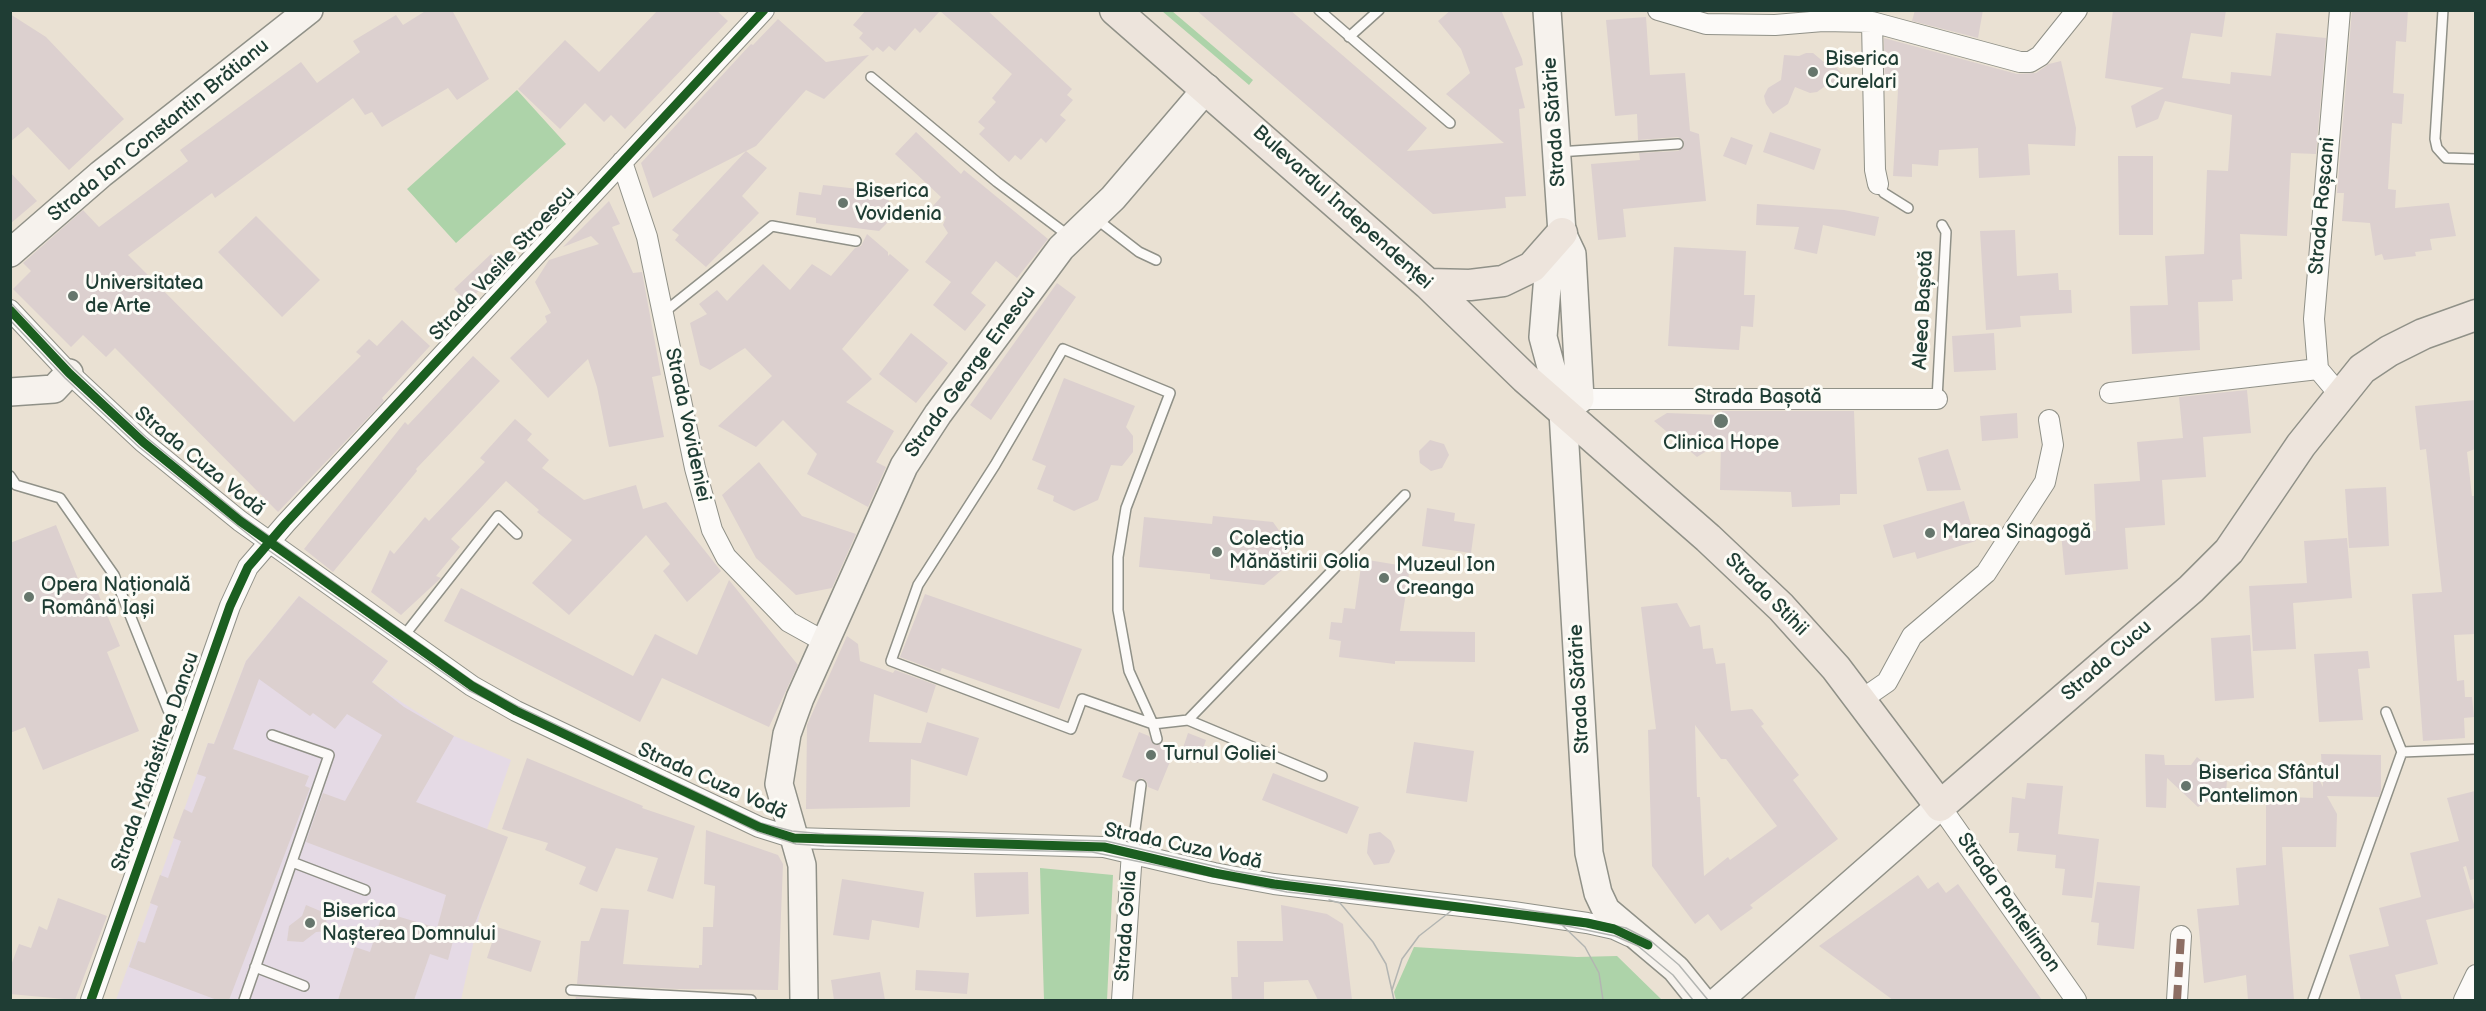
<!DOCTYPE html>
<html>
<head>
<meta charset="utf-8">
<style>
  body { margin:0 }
  #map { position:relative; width:2486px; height:1011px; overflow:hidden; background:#eae1d3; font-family:"Balsamiq Sans",sans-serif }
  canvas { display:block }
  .frame { position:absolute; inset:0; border:12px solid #1f3d34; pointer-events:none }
</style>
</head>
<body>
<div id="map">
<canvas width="2486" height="1011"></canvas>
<div class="frame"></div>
</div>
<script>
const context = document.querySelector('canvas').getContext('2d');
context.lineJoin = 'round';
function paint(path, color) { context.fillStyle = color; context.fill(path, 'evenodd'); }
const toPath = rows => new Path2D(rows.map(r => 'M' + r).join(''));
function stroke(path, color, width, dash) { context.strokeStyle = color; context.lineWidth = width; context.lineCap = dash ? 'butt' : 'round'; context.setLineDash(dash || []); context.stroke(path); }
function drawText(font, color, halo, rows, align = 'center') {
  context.font = font + ' "Balsamiq Sans",sans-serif'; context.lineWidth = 6; context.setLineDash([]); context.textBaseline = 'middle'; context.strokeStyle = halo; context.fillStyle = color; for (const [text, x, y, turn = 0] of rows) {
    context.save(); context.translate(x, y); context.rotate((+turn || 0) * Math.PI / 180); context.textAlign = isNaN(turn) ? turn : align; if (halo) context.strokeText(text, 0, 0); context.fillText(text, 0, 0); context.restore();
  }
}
paint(toPath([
  [299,596,388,661,372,683,454,736,511,760,487,829,499,859,481,908,461,1000,116,1000,208,743,214,744,246,661]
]), '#e5dae5');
paint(toPath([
  [1162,11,1172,11,1253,80,1249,85],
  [517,90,566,144,456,243,407,189],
  [1040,868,1113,875,1107,1000,1044,1000],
  [1414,947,1577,957,1617,956,1662,1000,1396,1000,1394,992]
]), '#add3a9');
paint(toPath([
  [427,10,452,10,489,79,457,100,448,88,382,127,372,112,365,115,353,98,215,198,212,193,128,255,294,422,361,356,356,352,369,339,377,346,402,320,430,346,382,398,384,401,278,512,115,348,106,357,83,335,71,347,13,289,31,271,23,263,83,210,99,227,188,161,180,150,301,62,317,83,360,52,353,41,396,15,403,25],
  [658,10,716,10,728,21,625,129,611,115,604,122,585,103,560,129,518,89,565,40,599,72],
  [866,10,987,10,1072,89,1067,95,1073,100,1060,115,1066,120,1046,143,1041,138,1021,160,1015,155,1009,162,979,134,985,128,978,122,996,102,992,98,1012,74,940,11,920,33,915,28,895,51,889,46,883,52,877,47,873,51,859,38,863,33,853,25],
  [1196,10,1290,10,1427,128,1407,151,1504,143,1446,94,1470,73,1461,49,1438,21,1451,10,1501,10,1522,59,1523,65,1515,68,1525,108,1519,109,1526,196,1505,197,1506,208,1433,214],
  [1915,10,1983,10,1978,38,1912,21],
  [2113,10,2226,10,2222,37,2191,33,2182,78,2230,84,2231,72,2271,76,2276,33,2326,38,2316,154,2291,153,2287,236,2240,234,2242,279,2232,280,2233,301,2198,302,2200,350,2132,354,2130,306,2168,305,2165,256,2204,254,2207,170,2228,171,2232,115,2165,101,2158,119,2136,128,2131,106,2164,88,2105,78],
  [2352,10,2408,10,2406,42,2396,41,2393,93,2404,94,2402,124,2392,123,2388,189,2396,190,2395,208,2449,203,2456,236,2430,239,2432,250,2415,252,2416,256,2384,260,2382,254,2375,256,2370,223,2342,221,2344,193,2337,193],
  [10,14,46,37,124,119,69,170,28,127,10,142],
  [1646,17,1650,75,1685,73,1690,131,1699,134,1706,201,1623,209,1626,237,1598,240,1591,164,1640,160,1639,153,1678,151,1684,146,1683,140,1678,137,1638,140,1637,114,1615,116,1606,20],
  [778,19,826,62,869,55,824,99,806,90,756,146,653,198,641,163,751,44,753,45],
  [1884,38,2017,74,2036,73,2049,64,2061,61,2076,128,2075,146,2028,144,2030,175,1979,178,1978,148,1939,150,1938,166,1912,164,1912,177,1893,176,1898,90,1885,90],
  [1806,53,1813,53,1825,63,1834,65,1843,75,1832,86,1824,87,1817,92,1810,93,1795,87,1788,104,1773,114,1766,104,1764,96,1768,88,1781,80,1784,55,1799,56],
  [916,132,961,174,964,170,1048,239,1017,278,996,261,971,293,986,305,965,331,933,305,951,282,925,262,948,233,943,225,946,217,933,206,941,197,895,154],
  [1770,132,1821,149,1814,170,1763,152],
  [1731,137,1753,145,1746,165,1723,156],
  [746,151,767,168,742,196,759,213,706,267,675,240,679,235,672,230],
  [2118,156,2153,156,2153,235,2119,235],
  [10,172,37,201,10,224],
  [823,185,876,191,887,197,892,208,891,219,879,231,816,223,816,218,796,215,799,192,821,195],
  [609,201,620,224,612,227,633,273,642,272,661,375,652,377,664,437,609,447,597,387,588,359,548,398,510,358,547,322,545,316,551,313,535,282,549,260,599,244,591,236,563,247],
  [1757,204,1844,210,1879,217,1875,236,1823,225,1817,254,1794,249,1799,227,1756,225],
  [256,216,320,280,282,317,218,252],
  [2015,230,2017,276,2058,273,2059,290,2071,290,2072,313,2020,316,2021,327,1986,330,1980,231],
  [867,234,888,252,888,256,890,254,909,270,842,349,872,379,846,402,894,431,876,462,886,467,868,507,807,474,817,454,783,420,756,447,718,426,772,376,745,348,710,370,700,365,690,323,707,314,699,304,717,290,727,301,763,264,790,290,812,264,831,276,855,248,861,246],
  [1674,247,1746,251,1744,295,1755,295,1753,327,1741,326,1739,350,1668,346],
  [491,254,504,267,467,302,454,289],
  [1057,283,1076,297,991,420,970,405],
  [911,333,948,363,916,403,879,374],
  [1994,333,1996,370,1954,372,1952,336],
  [473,356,500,381,416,469,417,471,333,572,304,549,405,422,408,425],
  [1064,378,1135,406,1126,427,1133,436,1133,452,1122,466,1111,465,1098,500,1074,511,1053,501,1054,496,1037,489,1046,466,1032,460],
  [2247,390,2251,433,2203,437,2206,477,2162,480,2165,525,2125,528,2128,569,2065,575,2061,533,2096,531,2094,484,2140,481,2137,442,2183,438,2179,397],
  [2475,400,2475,449,2467,452,2472,496,2475,496,2475,634,2454,635,2457,681,2464,680,2465,697,2472,697,2474,717,2464,718,2465,738,2423,741,2412,594,2442,592,2426,449,2420,450,2415,406],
  [1722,411,1854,411,1857,494,1840,494,1840,505,1792,507,1791,492,1720,490,1721,442,1697,457,1654,421,1667,413,1721,415],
  [2017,413,2018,438,1982,441,1980,416],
  [515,419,532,434,527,440,549,460,542,468,584,500,636,485,643,509,666,502,721,571,687,602,663,571,670,564,646,535,569,615,532,583,572,540,537,512,539,510,506,481,451,539,460,547,436,576,441,578,401,615,371,592,390,550,394,554,425,517,429,521,485,462,480,458],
  [1430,440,1444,444,1449,455,1442,468,1431,471,1420,463,1419,451],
  [1948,449,1961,490,1927,491,1918,458],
  [759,462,802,516,856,534,832,588,796,595,756,558,722,495],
  [2386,487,2389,546,2349,548,2345,489],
  [1964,501,1976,541,1917,559,1915,552,1893,558,1883,525],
  [1427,508,1455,513,1454,521,1475,524,1471,553,1422,546],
  [1213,516,1273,522,1288,543,1287,566,1264,585,1210,579,1210,574,1139,567,1144,517,1212,524],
  [56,525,83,591,95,586,120,646,107,652,139,731,43,770,25,727,10,733,10,543],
  [2347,538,2352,598,2293,603,2296,649,2253,651,2249,586,2307,583,2304,541],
  [1362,559,1410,567,1400,631,1475,632,1475,662,1395,661,1395,664,1339,657,1341,641,1329,639,1331,622,1342,623,1344,608,1355,609],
  [729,580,798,665,769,727,662,678,640,722,444,621,461,588,633,676,655,634,697,655],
  [925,594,1082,649,1059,709,942,668,940,672,900,657],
  [299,596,388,661,372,682,404,707,454,736,416,802,508,837,471,934,456,930,448,960,430,954,414,1000,338,1000,355,947,370,952,383,912,437,928,446,895,306,842,323,793,345,801,382,735,347,714,335,729,313,713,310,716,259,679,233,749,309,776,305,786,310,788,229,1000,217,1000,129,967,138,941,145,943,158,906,150,903,160,875,168,878,181,841,173,838,184,809,192,813,206,777,197,774,208,743,214,744,246,661],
  [1677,603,1690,627,1700,625,1703,649,1713,648,1716,664,1725,663,1731,711,1752,709,1764,724,1761,726,1799,775,1793,780,1838,839,1750,905,1753,908,1721,931,1708,914,1695,924,1652,866,1648,730,1656,729,1641,607],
  [1695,725,1721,759,1726,759,1777,826,1730,860,1728,857,1704,876,1700,797,1697,797],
  [2250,635,2254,698,2215,701,2211,638],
  [847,636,858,644,860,661,893,673,895,670,936,685,927,713,874,694,869,742,921,743,927,722,979,738,967,776,911,759,910,807,806,809,807,725],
  [2368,651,2370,668,2358,669,2363,720,2319,722,2314,654],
  [1139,732,1149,736,1155,745,1163,742,1176,747,1158,791,1148,787,1147,782,1142,778,1135,782,1122,777],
  [1188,733,1206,740,1198,763,1180,757],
  [1414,742,1474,751,1467,802,1406,793],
  [2145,754,2164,755,2165,765,2191,765,2197,757,2209,767,2218,770,2227,781,2226,791,2198,807,2167,778,2166,808,2146,807],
  [2321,754,2381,755,2381,791,2379,797,2327,796,2337,814,2336,847,2282,847,2294,1000,2248,1000,2246,975,2204,983,2197,909,2239,905,2236,868,2266,865,2266,796,2313,798,2313,768,2323,787],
  [527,758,643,806,642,808,695,826,673,899,647,891,658,858,616,848,597,892,579,884,586,867,545,850,548,843,502,829],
  [1273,773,1359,807,1347,834,1262,800],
  [2027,783,2063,786,2058,834,2099,839,2092,898,2062,895,2065,869,2055,868,2056,855,2017,851,2019,833,2009,833,2012,797,2025,799],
  [2475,791,2475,879,2470,880,2466,866,2463,867,2475,908,2426,920,2438,964,2395,975,2402,1000,2361,1000,2349,955,2389,946,2379,908,2421,897,2410,853,2459,841,2447,798],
  [706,830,778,855,783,864,778,990,678,989,577,984,581,941,589,941,601,908,629,910,623,964,699,968,699,965,702,965,703,927,713,927,715,886,704,884],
  [1380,832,1391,841,1395,851,1389,863,1374,865,1367,853,1369,834],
  [1028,872,1029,914,976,917,974,873],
  [1918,875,1928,889,1938,882,1946,893,1958,884,2042,1000,1893,1000,1819,946],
  [842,879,924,892,919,928,872,920,869,940,833,935],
  [2097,882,2140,886,2134,949,2097,945,2099,923,2091,922],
  [58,898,107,916,75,1000,10,994,10,968,19,944,31,948,39,926,47,930],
  [306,905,325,913,328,931,316,932,303,942,287,941,289,926,302,916],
  [1281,905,1327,914,1343,924,1352,1000,1318,1000,1308,980,1264,982,1264,1000,1232,1000,1231,977,1238,977,1237,941,1283,941],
  [497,927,541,941,531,972,487,958],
  [916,970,969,973,967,994,915,990],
  [880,972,885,1000,834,1000,831,980],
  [576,997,610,999,610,1000,575,1000]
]), '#dcd0cf');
const lane = toPath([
  [1319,10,1450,123],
  [2443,10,2435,139,2437,148,2446,158,2476,159],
  [1349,37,1379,10],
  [871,77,997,182,1069,236],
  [1558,152,1678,144],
  [1878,184,1884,193,1908,208],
  [1095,218,1139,252,1156,260],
  [663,313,772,226,856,241],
  [1937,399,1946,232,1942,225],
  [10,476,16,485,60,498,114,575,168,710,190,719],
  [403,637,498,516,517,534],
  [2386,712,2402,752],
  [1188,720,1322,776],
  [1157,739,1153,724,1129,671,1118,610,1118,557,1126,508,1170,393,1063,349,995,465,918,585,891,661,1071,729,1082,699,1153,724,1188,720,1405,495],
  [1132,852,1141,785],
  [292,862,365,890],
  [255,967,304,986],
  [571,990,751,1000],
  [244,1000,329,755,272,735],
  [2313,1000,2402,752,2476,749]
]);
const street = toPath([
  [1658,10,1706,24,1775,25,1823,21,1872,22,2020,62,2030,62,2040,56,2077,10],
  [1872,22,1875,170,1878,184],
  [622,162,647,237,695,468,712,530,726,557,789,622,825,642],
  [10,310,69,373,143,442,240,521,472,686,516,711,759,827,794,838,1104,847,1214,873,1274,884,1513,912,1587,923,1614,929,1629,936],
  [2110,393,2318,369],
  [2339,394,2318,369,2314,319,2340,10],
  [1580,399,1937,399],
  [1861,700,1887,682,1912,636,1986,573,2045,482,2053,445,2049,420],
  [1940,806,2076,1000],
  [91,1000,230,606,248,567,286,523,764,10],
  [1122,1000,1132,852],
  [2177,1000,2181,936],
  [2464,1000,2476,975]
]);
const secondary = toPath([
  [1547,10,1562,233,1548,275,1543,337,1563,412,1589,853,1598,893,1606,910,1676,969,1701,1000],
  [1562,233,1572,254,1580,399,1563,412],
  [10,253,101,174,309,10],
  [10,392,54,389,69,373],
  [804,1000,802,865,779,784,787,734,800,698,904,466,938,414,1061,248,1113,198,1207,88],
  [1719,1000,1940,806]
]);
const primary = toPath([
  [1115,10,1428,284,1525,378,1708,538,1781,607,1836,668,1940,806,2191,589,2229,551,2301,445,2362,369,2389,351,2423,334,2476,315],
  [1428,284,1470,285,1503,281,1532,267,1562,233]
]);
stroke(lane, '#909188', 12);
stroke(street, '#909188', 22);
stroke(secondary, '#909188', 30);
stroke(primary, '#909188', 33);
stroke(lane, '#fcfaf8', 9);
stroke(street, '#fcfaf8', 20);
stroke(secondary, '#f6f2ed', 27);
stroke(primary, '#ede4dc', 30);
stroke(toPath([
  [10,302,74,369,146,437,243,517,474,682,517,706,761,823,792,831,824,834,1106,841,1235,871,1290,880,1470,901,1580,918,1626,928,1651,941,1679,965,1708,1000],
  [10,320,65,378,139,447,264,547,468,690,758,832,796,844,824,846,1092,852,1287,892,1506,916,1562,925,1615,936,1638,946,1673,975,1693,1000],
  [1329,900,1340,903,1373,942,1386,964,1394,1000],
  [1562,925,1585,947,1599,973,1603,1000],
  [1392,990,1402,959,1419,936,1451,911]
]), '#b3b5b2', 1.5);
stroke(toPath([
  [2177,1000,2181,936]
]), '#8d6e63', 8, [15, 8]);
stroke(toPath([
  [10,310,69,373,143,442,240,521,472,686,516,711,759,827,794,838,1104,847,1214,873,1274,884,1587,923,1614,929,1648,945],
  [91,1000,230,606,248,567,286,523,764,10]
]), '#1b5e20', 9);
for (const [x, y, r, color] of [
  [1813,72,6,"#66766c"],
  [843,203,6,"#66766c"],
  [73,296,6,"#66766c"],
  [1721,421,8,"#66766c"],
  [1930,533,6,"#66766c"],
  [1217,552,6,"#66766c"],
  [1384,578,6,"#66766c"],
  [29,597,6,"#66766c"],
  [1151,755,6,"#66766c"],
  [2186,786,6,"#66766c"],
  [310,923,6,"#66766c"]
]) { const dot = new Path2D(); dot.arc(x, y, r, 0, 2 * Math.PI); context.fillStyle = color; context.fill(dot); stroke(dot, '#fdfcf7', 2); }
drawText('20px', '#1f3d34', '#fdfcf7', [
  ["Biserica",1825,60],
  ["Curelari",1825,83],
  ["Biserica",855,192],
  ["Vovidenia",855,215],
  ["Universitatea",85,284],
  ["de Arte",85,307],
  ["Clinica Hope",1721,444,"center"],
  ["Marea Sinagogă",1942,533],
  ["Colecția",1229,540],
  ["Mănăstirii Golia",1229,563],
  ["Muzeul Ion",1396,566],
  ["Creanga",1396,589],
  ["Opera Națională",41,586],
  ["Română Iași",41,609],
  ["Turnul Goliei",1163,755],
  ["Biserica Sfântul",2198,774],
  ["Pantelimon",2198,797],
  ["Biserica",322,912],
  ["Nașterea Domnului",322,935]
], 'left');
drawText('20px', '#1f3d34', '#fdfcf7', [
  ["Strada Sărărie",1555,122,-94],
  ["Strada Ion Constantin Brătianu",159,131,-39],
  ["Strada Roșcani",2323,206,-85],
  ["Bulevardul Independenței",1342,208,42],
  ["Strada Vasile Stroescu",503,264,-47],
  ["Aleea Bașotă",1924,310,-87],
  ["Strada George Enescu",971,372,-54],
  ["Strada Bașotă",1758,398],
  ["Strada Vovideniei",687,425,78],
  ["Strada Cuza Vodă",199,462,39],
  ["Strada Stihii",1766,595,45],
  ["Strada Cucu",2107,661,-41],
  ["Strada Sărărie",1580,689,-93],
  ["Strada Mănăstirea Dancu",156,762,-71],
  ["Strada Cuza Vodă",712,782,24],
  ["Strada Cuza Vodă",1183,847,12],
  ["Strada Pantelimon",2008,903,55],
  ["Strada Golia",1127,926,-86]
]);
</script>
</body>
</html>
